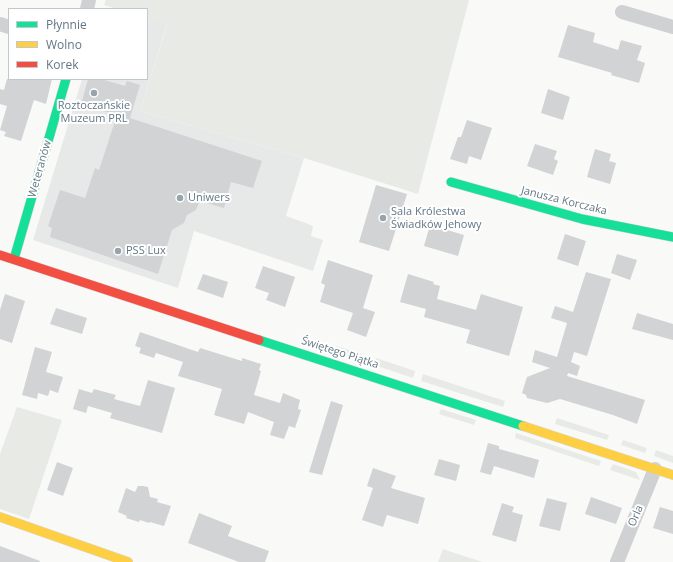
<!DOCTYPE html>
<html>
<head>
<meta charset="utf-8">
<style>
  body { margin:0 }
  #map { position:relative; width:673px; height:562px; overflow:hidden; background:#f9f9f8; font-family:"Open Sans",sans-serif }
  canvas { display:block }
  .legend { position:absolute; left:8px; top:8px; width:140px; height:72px; box-sizing:border-box; background:#fff; border:1px solid #c0c9ce; margin:0; padding:5px 7px; list-style:none; font-size:12px; color:#627785 }
  .legend li { display:flex; align-items:center; gap:8px; height:20px }
  .legend b { width:20px; border:1px solid #c0c9ce }
</style>
</head>
<body>
<div id="map">
<canvas width="673" height="562"></canvas>
<ul class="legend">
<li><b style="height:5px;background:#16e098"></b>Płynnie</li>
<li><b style="height:5px;background:#ffcf43"></b>Wolno</li>
<li><b style="height:5px;background:#f24e42"></b>Korek</li>
</ul>
</div>
<script>
const context = document.querySelector('canvas').getContext('2d');
context.lineJoin = 'round';
function paint(path, color) { context.fillStyle = color; context.fill(path, 'evenodd'); }
const toPath = rows => new Path2D(rows.map(r => 'M' + r).join(''));
function stroke(path, color, width, dash) { context.strokeStyle = color; context.lineWidth = width; context.lineCap = dash ? 'butt' : 'round'; context.setLineDash(dash || []); context.stroke(path); }
function drawText(font, color, halo, rows, align = 'center') {
  context.font = font + ' "Open Sans",sans-serif'; context.lineWidth = 4; context.setLineDash([]); context.textBaseline = 'middle'; context.strokeStyle = halo; context.fillStyle = color; for (const [text, x, y, turn = 0] of rows) {
    context.save(); context.translate(x, y); context.rotate((+turn || 0) * Math.PI / 180); context.textAlign = isNaN(turn) ? turn : align; if (halo) context.strokeText(text, 0, 0); context.fillText(text, 0, 0); context.restore();
  }
}
paint(toPath([
  [147,18,167,24,140,111,304,158,286,216,311,225,313,226,311,236,323,240,313,271,194,231,178,288,33,240,82,79,147,79]
]), '#e7e9e9');
paint(toPath([
  [106,0,469,0,418,194,304,158,140,111,167,25,147,18,147,9,117,9,104,5],
  [336,346,362,354,359,360,337,353,335,350],
  [376,358,415,371,413,378,374,365],
  [423,374,505,401,503,407,421,381],
  [17,407,62,420,29,519,0,509,0,454],
  [441,409,476,420,474,425,439,414],
  [557,418,609,435,607,440,555,424],
  [516,433,601,461,599,466,515,438],
  [623,440,647,448,645,453,621,445],
  [656,450,673,456,673,463,654,456],
  [613,464,636,472,640,480,610,470],
  [443,549,467,557,483,562,438,562]
]), '#e8ebe5');
paint(toPath([
  [568,25,595,33,593,42,618,50,621,40,642,46,637,60,645,63,639,83,611,75,612,73,558,57],
  [7,79,52,79,46,104,34,100,21,141,4,136,6,132,0,130,7,106,0,104,0,89,4,90],
  [88,79,101,79,125,86,127,81,140,85,130,118,262,161,253,188,231,182,224,208,200,201,196,210,187,215,184,223,172,230,158,274,50,237,52,228,48,226,60,190,85,198,95,168,99,170,117,115,81,105],
  [548,89,570,97,563,120,541,113],
  [467,120,492,128,481,160,469,156,467,164,450,159,458,137,461,137],
  [535,144,557,151,554,159,558,161,553,175,527,166],
  [595,149,611,154,609,161,616,163,610,184,587,177],
  [376,185,407,194,389,251,359,242],
  [430,225,464,235,458,256,424,246],
  [565,234,586,241,578,266,557,259],
  [617,254,637,260,630,280,611,273],
  [328,260,373,275,363,308,375,312,366,337,347,330,353,313,320,302,325,285,321,283],
  [263,266,295,277,285,307,266,300,269,293,255,288],
  [586,272,611,279,587,356,574,352,571,362,580,366,577,376,568,373,567,376,645,400,637,424,613,415,560,399,547,403,527,398,526,395,522,393,527,377,550,368,532,362,535,350,557,357,567,323,551,318,555,306,573,312],
  [203,274,228,282,223,298,197,289],
  [408,274,434,282,433,284,440,286,437,299,476,310,481,294,523,307,509,356,466,343,470,330,424,317,426,309,400,302],
  [5,294,25,301,12,343,0,339,0,310],
  [56,308,87,318,82,334,50,324],
  [637,313,673,324,673,340,632,329],
  [140,332,198,352,200,348,242,361,242,358,261,364,259,370,261,371,254,395,280,403,283,393,300,400,298,409,301,410,295,428,289,426,284,439,270,435,274,422,248,412,244,424,214,415,222,389,178,376,183,362,156,353,154,358,139,353,141,348,135,346],
  [35,347,52,352,46,372,63,377,58,393,50,390,48,396,38,393,37,399,22,395],
  [148,380,175,388,162,433,110,418,112,413,88,406,86,413,73,409,79,389,92,393,94,389,116,395,114,399,140,406],
  [331,401,343,405,322,475,309,472],
  [488,443,499,446,499,449,539,460,534,478,494,466,491,475,480,472],
  [439,459,460,465,456,481,434,475],
  [57,462,73,468,63,496,47,490],
  [373,468,396,476,391,488,425,498,418,524,387,515,383,527,362,520,373,488,367,486],
  [138,486,143,486,148,487,150,497,158,499,157,502,171,506,164,526,150,522,149,523,140,520,139,522,126,518,127,516,118,512,126,488,135,492],
  [591,497,622,508,616,524,585,514],
  [547,498,567,503,560,531,539,526],
  [502,503,514,507,512,512,523,515,516,542,492,535],
  [660,507,673,511,673,534,653,528],
  [199,513,232,526,228,536,269,551,265,562,239,562,188,543],
  [0,546,40,561,40,562,0,562]
]), '#d1d3d4');
const fast = toPath([
  [451,182,582,219,673,237],
  [14,259,66,79],
  [259,340,523,426]
]);
const slow = toPath([
  [523,426,673,475],
  [0,517,128,562]
]);
const jam = toPath([
  [0,255,259,340]
]);
stroke(fast, '#d5d6d7', 10);
stroke(slow, '#d5d6d7', 10);
stroke(jam, '#d5d6d7', 10);
stroke(toPath([
  [87,9,89,0],
  [622,12,673,27],
  [0,24,9,27],
  [617,562,655,469]
]), '#cfd1d2', 14);
stroke(fast, '#16e098', 9);
stroke(slow, '#ffcf43', 9);
stroke(jam, '#f24e42', 9);
for (const [x, y, r, color] of [
  [94,93,4,"#97a4ad"],
  [180,198,4,"#97a4ad"],
  [383,218,4,"#97a4ad"],
  [118,251,4,"#97a4ad"]
]) { const dot = new Path2D(); dot.arc(x, y, r, 0, 2 * Math.PI); context.fillStyle = color; context.fill(dot); stroke(dot, '#fff', 1.5); }
drawText('11px', '#627785', '#fff', [
  ["Roztoczańskie",94,106,"center"],
  ["Muzeum PRL",94,119,"center"],
  ["Uniwers",188,198],
  ["Sala Królestwa",391,212],
  ["Świadków Jehowy",391,225],
  ["PSS Lux",126,251]
], 'left');
drawText('11px', '#627785', '#fff', [
  ["Weteranów",40,169,-74],
  ["Janusza Korczaka",564,201,14],
  ["Świętego Piątka",340,353,18],
  ["Orla",636,516,-67]
]);
</script>
</body>
</html>
